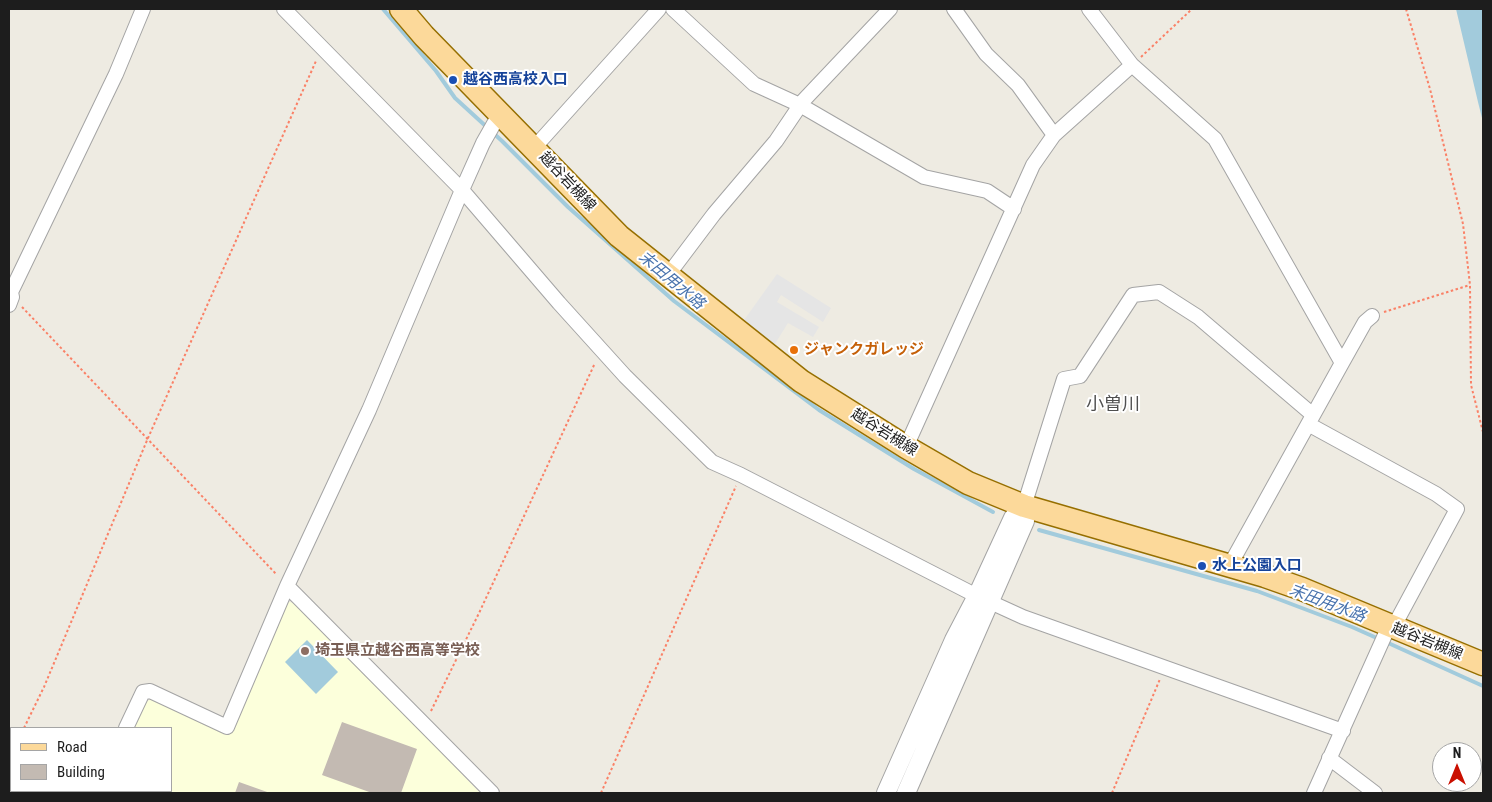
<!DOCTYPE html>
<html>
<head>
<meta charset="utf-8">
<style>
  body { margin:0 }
  #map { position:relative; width:1492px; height:802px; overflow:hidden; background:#eeebe2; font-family:"Roboto Condensed",sans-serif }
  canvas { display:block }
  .frame { position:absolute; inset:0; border:10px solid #1d1d1d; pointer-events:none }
  .legend { position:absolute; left:10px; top:727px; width:162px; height:65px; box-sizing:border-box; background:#fff; border:1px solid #a5a5a5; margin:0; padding:6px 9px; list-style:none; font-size:15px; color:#1d1d1d }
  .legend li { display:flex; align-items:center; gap:10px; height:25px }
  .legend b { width:25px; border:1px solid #a5a5a5 }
  .north { position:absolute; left:1432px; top:742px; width:50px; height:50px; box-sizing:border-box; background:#fff; border:1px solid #a5a5a5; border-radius:50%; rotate:0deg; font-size:14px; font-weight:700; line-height:20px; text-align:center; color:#1d1d1d }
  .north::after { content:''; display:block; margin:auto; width:18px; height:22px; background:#ca0f00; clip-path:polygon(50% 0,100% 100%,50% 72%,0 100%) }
</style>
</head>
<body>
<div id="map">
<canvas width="1492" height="802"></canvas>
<div class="frame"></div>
<ul class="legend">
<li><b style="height:6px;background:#fcd99a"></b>Road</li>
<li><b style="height:14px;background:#c3bab2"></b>Building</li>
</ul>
<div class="north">N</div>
</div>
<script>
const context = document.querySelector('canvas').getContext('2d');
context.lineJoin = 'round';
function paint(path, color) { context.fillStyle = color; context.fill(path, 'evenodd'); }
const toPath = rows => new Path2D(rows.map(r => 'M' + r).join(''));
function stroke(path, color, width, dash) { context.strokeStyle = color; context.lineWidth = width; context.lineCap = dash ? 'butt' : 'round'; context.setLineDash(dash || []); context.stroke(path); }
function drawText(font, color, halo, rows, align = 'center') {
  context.font = font + ' "Roboto Condensed","Noto Sans JP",sans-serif'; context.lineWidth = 4; context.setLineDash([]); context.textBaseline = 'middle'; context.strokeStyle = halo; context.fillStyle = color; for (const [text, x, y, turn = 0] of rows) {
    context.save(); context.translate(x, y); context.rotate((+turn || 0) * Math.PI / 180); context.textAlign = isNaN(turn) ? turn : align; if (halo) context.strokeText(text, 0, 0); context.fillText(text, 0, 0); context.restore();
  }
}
paint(toPath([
  [288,602,297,603,480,793,104,793,105,791,171,791,171,728,132,728,144,702,153,699,229,735]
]), '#fcffdb');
paint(toPath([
  [777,274,831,308,823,322,781,295,777,302,819,327,813,337,788,323,773,347,742,323]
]), '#e5e5e5');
paint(toPath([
  [1456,9,1483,9,1483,122,1478,102],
  [307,640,338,672,316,694,285,662]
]), '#a2cbdc');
stroke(toPath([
  [383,9,436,71,455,98,502,141,568,207,674,301,819,410,914,469,993,512],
  [1039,530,1257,591,1352,627,1379,639],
  [1386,642,1483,686]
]), '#a2cbdc', 4);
paint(toPath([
  [342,722,417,749,401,793,372,793,322,775],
  [239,782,270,793,235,793]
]), '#c3bab2');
const minor = toPath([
  [284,9,462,190,559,303,625,376,712,462,741,475,977,596,1023,617,1343,731],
  [673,9,754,84,800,105,924,177,987,191,1014,209],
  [954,9,986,54,1018,85,1054,135],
  [1089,9,1132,65,1215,139,1342,363],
  [534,148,659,9],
  [668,275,714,214,776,141,803,101,890,9],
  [9,305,12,297,11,292,116,74,143,9],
  [1308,424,1436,494,1457,509,1393,628],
  [906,447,1033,165,1054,135,1132,65],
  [1024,506,1064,379,1080,376,1133,295,1159,292,1198,317,1313,415],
  [1230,565,1342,363,1365,322,1372,316],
  [287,586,492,793],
  [126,728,143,692,150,691,227,727,287,586,369,410,462,190,483,143,500,113],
  [1329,758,1375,793],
  [97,793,98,791],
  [1314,793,1389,626]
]);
const tertiary = toPath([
  [886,793,954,640,977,596,1013,518,1024,506],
  [906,793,1025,521,1024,506]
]);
const primary = toPath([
  [401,9,424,36,619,236,801,381,906,447,968,483,1024,506,1265,576,1302,589,1483,664]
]);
stroke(minor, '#a4a4a4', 16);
stroke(tertiary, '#a4a4a4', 20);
stroke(primary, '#966f00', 25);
stroke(toPath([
  [1406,9,1430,89,1463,224,1470,285,1471,385,1483,432],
  [1141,57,1192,9],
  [22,307,277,575],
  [1384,312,1470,285],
  [431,711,480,611,595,363],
  [24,728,44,687,148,438,316,61],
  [9,759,11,754],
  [601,793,736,486],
  [1112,793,1160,679]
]), '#fa8167', 2, [2.5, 2.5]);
stroke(minor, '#fff', 14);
stroke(tertiary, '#fff', 18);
stroke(primary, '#fcd99a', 22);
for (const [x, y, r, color] of [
  [453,80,5,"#1a4fb4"],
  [794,350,5,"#e8710a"],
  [1202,566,5,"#1a4fb4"],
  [305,651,5,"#8d6e63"]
]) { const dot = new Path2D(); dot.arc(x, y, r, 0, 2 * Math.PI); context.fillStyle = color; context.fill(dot); stroke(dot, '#fff', 2); }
drawText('bold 15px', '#164399', '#fff', [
  ["越谷西高校入口",463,80],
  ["水上公園入口",1212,566]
], 'left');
drawText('15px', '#1d1d1d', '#fff', [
  ["越谷岩槻線",567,182,47],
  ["越谷岩槻線",884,433,32],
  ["越谷岩槻線",1427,642,22]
]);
drawText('bold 15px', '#c56008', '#fff', [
  ["ジャンクガレッジ",804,350]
], 'left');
drawText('bold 15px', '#785e54', '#fff', [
  ["埼玉県立越谷西高等学校",315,651]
], 'left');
drawText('italic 16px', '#4973ad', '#fff', [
  ["末田用水路",671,281,40],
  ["末田用水路",1327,604,21]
]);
drawText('18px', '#505050', '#fff', [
  ["小曽川",1113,405]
]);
</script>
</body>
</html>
